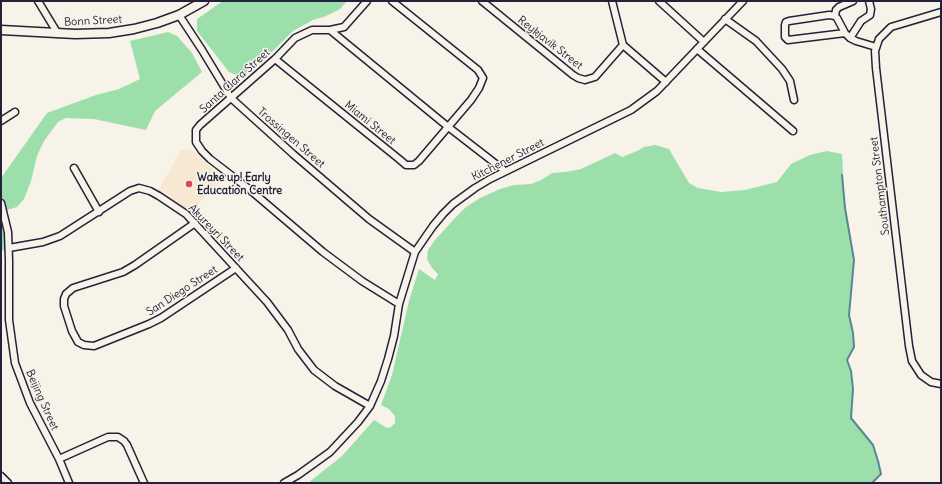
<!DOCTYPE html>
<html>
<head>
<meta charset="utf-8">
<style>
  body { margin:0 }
  #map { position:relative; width:942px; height:484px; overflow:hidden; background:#f7f3e8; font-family:Delius,sans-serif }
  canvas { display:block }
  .frame { position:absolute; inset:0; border:2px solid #22223b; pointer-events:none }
</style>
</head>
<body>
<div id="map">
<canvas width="942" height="484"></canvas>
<div class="frame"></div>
</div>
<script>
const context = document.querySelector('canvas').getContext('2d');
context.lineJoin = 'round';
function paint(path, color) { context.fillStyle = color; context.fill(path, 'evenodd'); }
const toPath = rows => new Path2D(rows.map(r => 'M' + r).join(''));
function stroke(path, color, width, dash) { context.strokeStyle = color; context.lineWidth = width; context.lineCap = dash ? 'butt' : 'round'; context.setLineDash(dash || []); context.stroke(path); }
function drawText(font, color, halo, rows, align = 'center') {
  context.font = font + ' Delius,sans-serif'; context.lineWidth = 3; context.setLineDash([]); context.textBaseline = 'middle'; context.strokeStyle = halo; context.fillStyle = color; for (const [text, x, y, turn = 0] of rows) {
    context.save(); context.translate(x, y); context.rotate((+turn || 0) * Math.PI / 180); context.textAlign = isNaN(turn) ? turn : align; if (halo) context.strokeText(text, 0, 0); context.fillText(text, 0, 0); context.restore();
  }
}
paint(toPath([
  [189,148,223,178,189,214,158,191,181,150]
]), '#f7e8d4');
paint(toPath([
  [223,1,347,1,340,9,326,16,313,20,293,31,273,51,241,77,229,72,197,31,197,19],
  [168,32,177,36,192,53,202,72,155,111,146,130,94,119,66,118,58,122,44,141,37,156,31,181,24,199,17,207,3,211,9,248,1,251,1,178,47,113,96,95,119,89,140,79,130,41],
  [655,145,669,149,689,183,698,188,721,192,745,190,777,182,791,164,810,155,827,151,842,154,845,208,854,260,849,315,853,333,854,347,847,360,851,371,853,389,851,418,873,445,878,461,881,474,872,483,308,483,342,456,374,420,387,428,391,427,395,423,395,416,389,409,381,405,392,375,409,301,419,269,435,280,438,274,432,268,427,259,428,250,435,240,455,218,466,207,480,198,500,189,514,185,531,184,541,180,552,173,566,172,581,169,615,153,622,157,637,151,644,147]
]), '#9cdfab');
stroke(toPath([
  [842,175,845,208,854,260,849,315,853,333,854,347,847,360,851,371,853,389,851,418,873,445,878,461,881,474,872,483]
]), '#578795', 2);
const street = toPath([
  [38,1,58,34],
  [482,1,573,75,578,78,585,80,595,77,623,45],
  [612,1,623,45,666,82],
  [659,1,704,42],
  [941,12,891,27,879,39,875,51,876,68,909,346,912,361,921,375,931,382,941,384],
  [179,15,202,50,231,98,293,154,369,219,415,252],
  [835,16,836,10,839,7,853,1],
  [725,19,756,41,782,69,790,81,794,100],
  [330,30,344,27,367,1],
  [845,33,788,40,785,37,785,25,786,22,789,21,829,15,835,16,837,18,845,33,850,38,856,41,876,47],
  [850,38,861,21,870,15,871,9,869,1],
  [697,49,793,131],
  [275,59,399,159,406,165,414,165,419,161,471,100,479,88,483,78,478,70,392,1],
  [1,121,15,112],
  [74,168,99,212],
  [1,203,8,232,9,260,9,320,15,363,30,403,59,459,69,483],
  [195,223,135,265,123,272,73,288,66,294,64,299,64,306,72,331,78,342,84,345,94,346,149,324,161,318,236,268],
  [9,248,43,242,60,236,130,191,139,188,150,191,159,196,186,214,267,302,288,330,298,349,314,370,335,386,370,406],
  [399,304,362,281,323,252,249,189,210,159,202,151,196,142,196,130,200,125,275,59,295,38,312,30,330,30,447,126,505,171],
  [59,459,108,437,118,437,124,441,127,445,144,483],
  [1,476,8,483],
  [284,483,298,475,330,452,358,422,370,406,381,381,388,359,394,336,399,304,415,252,433,226,443,214,453,204,475,188,490,179,631,110,657,91,743,1]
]);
const secondary = toPath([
  [1,30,75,34,109,33,134,29,157,23,179,15,204,1]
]);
stroke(street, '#22223b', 9);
stroke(secondary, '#22223b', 11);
stroke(street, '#f7f3e8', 6);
stroke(secondary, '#f7f3e8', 8);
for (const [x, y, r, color] of [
  [189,184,4,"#d1495b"]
]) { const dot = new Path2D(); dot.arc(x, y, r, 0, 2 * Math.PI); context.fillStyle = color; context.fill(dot); stroke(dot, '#f7f3e8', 1.5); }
drawText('11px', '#22223b', '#f7f3e8', [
  ["Bonn Street",93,21,-3],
  ["Reykjavik Street",550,43,38],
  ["Santa Clara Street",235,81,-42],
  ["Miami Street",370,123,39],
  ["Trossingen Street",291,138,41],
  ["Kitchener Street",508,160,-27],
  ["Southampton Street",880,186,-97],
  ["Akureyri Street",216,233,46],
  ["San Diego Street",182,291,-33],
  ["Beijing Street",42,400,66]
]);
drawText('bold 11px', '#22223b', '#f7f3e8', [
  ["Wake up! Early",197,178],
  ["Education Centre",197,191]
], 'left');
</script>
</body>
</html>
